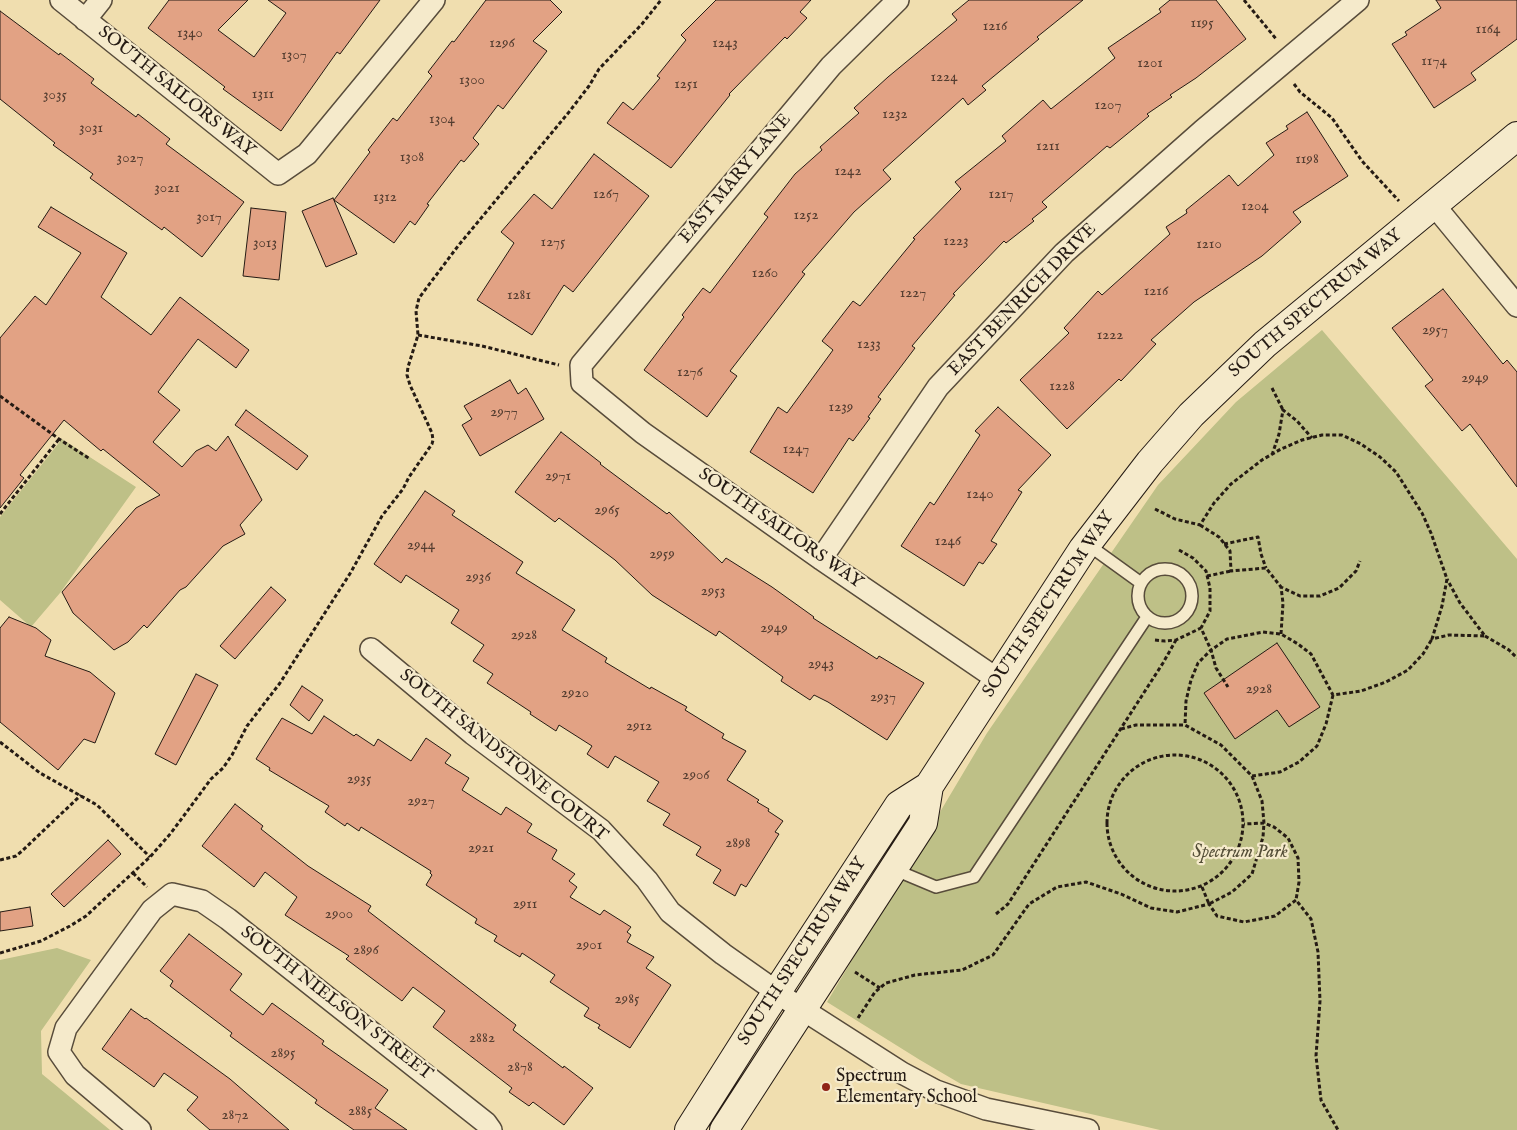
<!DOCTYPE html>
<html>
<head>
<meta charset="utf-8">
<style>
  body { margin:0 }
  canvas { display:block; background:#f0deaf }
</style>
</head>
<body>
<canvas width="1517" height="1130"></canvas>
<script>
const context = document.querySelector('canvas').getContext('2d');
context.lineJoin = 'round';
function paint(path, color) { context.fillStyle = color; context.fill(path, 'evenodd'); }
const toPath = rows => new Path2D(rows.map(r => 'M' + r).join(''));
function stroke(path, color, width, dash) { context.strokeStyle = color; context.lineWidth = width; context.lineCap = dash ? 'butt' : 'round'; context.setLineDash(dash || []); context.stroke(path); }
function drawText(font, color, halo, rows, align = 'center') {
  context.font = font + ' "IM FELL English",serif'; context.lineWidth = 4.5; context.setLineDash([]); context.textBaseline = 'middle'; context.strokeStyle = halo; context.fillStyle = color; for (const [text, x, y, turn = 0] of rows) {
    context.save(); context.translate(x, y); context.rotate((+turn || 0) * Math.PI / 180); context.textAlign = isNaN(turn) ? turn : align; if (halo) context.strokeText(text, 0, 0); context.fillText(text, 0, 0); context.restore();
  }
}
paint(toPath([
  [1322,330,1517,559,1517,1130,1160,1130,961,1084,920,1060,827,1002,987,733,1158,485,1236,402],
  [62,439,136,487,60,593,31,627,0,600,0,517],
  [57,948,91,960,41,1031,42,1074,110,1130,0,1130,0,960]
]), '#bec087');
const building = toPath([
  [169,0,248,0,218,30,254,57,286,13,268,0,380,0,340,54,337,52,281,131,223,89,225,87,148,28,169,0],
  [486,0,550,0,562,12,533,41,547,51,503,109,498,105,473,138,479,144,464,162,461,160,427,204,429,205,415,225,410,221,394,243,334,200,370,152,368,150,393,118,397,121,432,76,428,72,452,41,454,42,486,0],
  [716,0,811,0,800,12,807,18,787,39,785,37,729,94,730,95,671,168,607,123,623,102,633,110,660,78,657,76,686,40,681,35,716,0],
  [969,0,1083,0,1037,37,1039,39,982,86,986,90,968,105,963,98,883,170,891,179,854,212,802,272,805,274,730,371,737,376,707,417,644,370,684,317,682,315,703,288,710,293,768,217,764,214,795,174,822,150,820,147,859,113,854,108,888,77,957,20,952,14,969,0],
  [1170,0,1216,0,1246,39,1196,78,1170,95,1172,97,1147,114,1149,116,1110,148,1107,146,1042,202,1047,207,1032,219,1034,221,1006,243,1004,241,953,294,955,295,912,346,915,348,878,397,881,399,868,417,870,418,853,441,849,438,813,493,750,452,778,407,787,413,833,350,822,341,853,301,860,306,915,239,913,238,961,189,955,182,1006,141,1002,136,1043,100,1051,109,1115,58,1108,48,1161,12,1159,9,1170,0],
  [1436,0,1517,0,1517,39,1471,73,1476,80,1434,108,1392,44,1407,35,1405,32,1441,8,1436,0],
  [0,11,59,55,60,53,94,79,91,83,136,117,138,114,170,139,166,144,244,202,202,257,164,227,162,230,90,178,93,174,53,145,55,143,0,99,0,11],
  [1307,112,1348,176,1293,212,1301,222,1262,256,1194,302,1151,340,1156,344,1121,381,1119,379,1067,429,1020,380,1069,333,1064,328,1098,291,1102,295,1170,234,1166,227,1187,213,1186,210,1229,175,1238,186,1274,155,1266,143,1288,129,1286,126,1307,112],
  [594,154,649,196,573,292,564,285,532,335,477,300,514,243,501,232,534,194,552,209,594,154],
  [333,198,357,254,326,267,302,211,333,198],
  [51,207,127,253,101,297,151,335,180,297,249,350,236,368,198,339,158,392,180,410,153,442,182,467,196,451,208,445,216,451,228,436,262,500,240,525,245,534,223,546,186,587,180,590,147,628,144,625,128,642,114,650,73,613,62,592,136,508,160,495,103,449,101,451,64,420,20,475,24,478,0,508,0,338,35,296,46,305,81,253,38,227,51,207],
  [251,208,286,212,279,280,243,276,251,208],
  [1443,289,1503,364,1507,360,1517,372,1517,487,1470,424,1462,431,1425,386,1433,380,1392,328,1443,289],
  [510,380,518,394,526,388,544,419,480,456,462,425,472,419,464,406,510,380],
  [998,407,1051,455,1018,490,1022,492,991,541,997,544,983,564,979,562,964,586,901,546,930,502,934,505,980,435,975,431,998,407],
  [246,410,308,456,297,470,235,425,246,410],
  [561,432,601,463,600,464,667,514,669,512,722,563,726,558,772,587,814,617,813,618,877,659,879,656,924,683,887,740,828,702,814,695,810,700,781,681,783,677,719,631,716,636,652,595,615,560,559,518,555,522,515,492,561,432],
  [425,491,455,511,452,515,523,562,516,573,575,610,562,630,607,658,605,662,650,689,651,687,687,707,685,710,724,734,722,738,746,751,727,780,759,800,757,802,769,809,768,811,783,821,775,832,779,834,746,887,741,884,735,896,713,883,721,870,696,855,701,847,663,825,670,814,647,801,659,782,615,756,608,768,587,754,592,746,559,725,556,731,530,714,531,712,487,683,493,674,473,661,484,645,451,623,459,610,406,575,401,583,374,564,425,491],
  [271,587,286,600,235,659,220,646,271,587],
  [9,617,36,628,51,640,45,656,90,672,115,693,95,743,84,739,58,770,0,722,0,628,9,617],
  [1277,643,1320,707,1289,727,1277,710,1235,739,1204,693,1277,643],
  [196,674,218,685,176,765,155,754,196,674],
  [302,686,323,700,309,721,290,705,302,686],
  [324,716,354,736,356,734,374,746,378,739,411,761,426,738,451,755,445,763,469,778,462,790,501,815,506,807,532,824,527,832,557,850,552,859,575,874,569,881,577,887,570,897,600,915,604,910,631,927,627,932,631,935,627,942,654,957,646,968,671,985,630,1048,598,1028,600,1025,584,1016,589,1008,550,982,555,975,522,953,520,957,494,941,497,936,475,923,477,919,426,885,432,875,430,873,431,871,361,827,359,831,347,823,345,826,325,812,329,806,269,770,270,768,256,759,282,718,312,734,324,716],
  [235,804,263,826,261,829,308,866,371,906,368,911,516,1025,513,1030,563,1068,564,1066,593,1088,564,1125,533,1102,529,1106,509,1092,512,1088,433,1027,445,1011,413,987,402,1001,346,959,349,956,285,915,297,897,265,872,254,887,202,846,235,804],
  [108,840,121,854,64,907,51,894,108,840],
  [30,907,33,926,0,931,0,912,30,907],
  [189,934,242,974,230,990,263,1015,272,1003,324,1041,322,1044,388,1090,375,1108,407,1130,354,1130,315,1103,317,1100,230,1036,232,1033,170,986,173,981,160,971,189,934],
  [131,1009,145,1019,146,1018,230,1079,289,1130,210,1130,187,1110,198,1097,164,1073,154,1087,102,1049,131,1009]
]);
paint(building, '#e2a284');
stroke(building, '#251b14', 1);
const lane = toPath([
  [1087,544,1141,583],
  '1138 596a27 27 0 1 1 54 0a27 27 0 1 1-54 0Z',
  [893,869,936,887,974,877,1147,617]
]);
const street = toPath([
  [61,0,278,174,307,154,434,0],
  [898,0,831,66,581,365,582,383,643,433,821,559,997,679],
  [85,20,101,0],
  [1434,205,1517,306],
  [821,559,938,387,1064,253,1202,131,1358,0],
  [371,649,473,734,601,830,647,880,670,912,723,954,791,1002,902,1073,936,1091,986,1109,1088,1130],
  [140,1130,75,1075,59,1052,66,1028,152,910,172,894,202,901,228,919,486,1123,491,1130]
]);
const secondary = toPath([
  [689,1130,765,1010,899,805,929,786],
  [724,1130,923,823,929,786,1083,549,1150,462,1191,415,1265,344,1517,136]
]);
stroke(lane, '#584c3b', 14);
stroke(street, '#584c3b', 24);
stroke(secondary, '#251b14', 30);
stroke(toPath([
  [1244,0,1277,40],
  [1294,84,1300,92,1332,118,1362,161,1399,201],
  [418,335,482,346,559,365],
  [1272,388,1283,410],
  [0,396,59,439,90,459],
  [1272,455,1279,434,1283,410,1297,421,1312,438],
  [1155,509,1175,519,1200,525,1214,503,1231,484,1262,460,1281,449,1302,440,1322,435,1342,435,1361,444,1380,457,1396,472,1422,513,1431,533,1447,579,1442,606,1432,639,1449,635,1485,636,1460,603,1447,579],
  [0,514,59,439],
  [1200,525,1219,537,1230,551,1231,571,1266,568,1281,587],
  [1224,544,1258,537,1261,554,1266,568],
  [1179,550,1193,558,1206,571,1210,588,1210,611,1201,628,1211,650,1216,668,1228,687],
  [1207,576,1231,571],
  [1281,634,1283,603,1281,587,1300,596,1320,596,1339,588,1356,571,1360,561],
  [1485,636,1509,650,1517,658],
  [1155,640,1165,641,1176,640,1201,628],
  [1333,695,1326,724,1317,746,1299,762,1280,772,1252,776,1221,745,1185,725,1186,701,1191,680,1198,663,1211,650,1227,639,1263,632,1281,634,1298,644,1311,654,1333,695,1361,691,1386,682,1408,670,1423,654,1432,639],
  [1121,729,1136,725,1185,725],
  [0,742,40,773,97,805,150,857],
  '1107 823a68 68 0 1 1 136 0a68 68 0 1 1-136 0Z',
  [1252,776,1262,801,1264,823,1274,827,1288,838,1298,858,1299,882,1296,900],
  [0,860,16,856,22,851,81,795],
  [133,873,147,887],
  [1202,887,1209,904,1232,892,1252,874,1263,837,1264,823,1244,824],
  [996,914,1008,904,1163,663,1176,640],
  [0,953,41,941,70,926,86,916,150,857,171,833,211,779,223,768,232,755,247,726,280,683,351,572,382,516,403,489,409,477,432,444,433,440,432,433,410,385,407,375,408,367,418,335,416,311,419,298,458,246,569,112,589,86,599,69,642,24,661,0],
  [855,972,880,988],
  [858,1018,875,992,886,983,915,975,962,970,993,955,1029,904,1057,887,1086,882,1121,894,1151,908,1177,912,1209,904,1217,916,1244,922,1275,916,1296,900,1311,919,1318,952,1320,1001,1316,1056,1321,1100,1338,1130]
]), '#251b14', 3, [4, 2.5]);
stroke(lane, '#f5eacb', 11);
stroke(street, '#f5eacb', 21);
stroke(secondary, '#f5eacb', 28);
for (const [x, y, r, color] of [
  [826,1087,5,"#8f2418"]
]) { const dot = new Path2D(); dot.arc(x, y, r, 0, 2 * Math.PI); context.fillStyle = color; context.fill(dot); stroke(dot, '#f5eacb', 2); }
drawText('15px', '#543d30', null, [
  ["1195",1202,24],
  ["1216",995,27],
  ["1164",1488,30],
  ["1340",190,34],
  ["1296",502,44],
  ["1243",725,44],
  ["1307",294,56],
  ["1174",1434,62],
  ["1201",1150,64],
  ["1224",944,78],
  ["1300",472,81],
  ["1251",686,85],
  ["1311",263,95],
  ["3035",55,96],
  ["1207",1108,106],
  ["1232",895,115],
  ["1304",442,120],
  ["3031",91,129],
  ["1211",1048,147],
  ["1308",412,158],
  ["3027",130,159],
  ["1198",1307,160],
  ["1242",848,172],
  ["3021",167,189],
  ["1267",606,195],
  ["1217",1001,195],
  ["1312",385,198],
  ["1204",1255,207],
  ["1252",806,216],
  ["3017",209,218],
  ["1223",956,242],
  ["1275",553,243],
  ["3013",265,244],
  ["1210",1209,245],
  ["1260",765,274],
  ["1216",1156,292],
  ["1227",913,294],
  ["1281",519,296],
  ["2957",1435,331],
  ["1222",1110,336],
  ["1233",869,345],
  ["1276",690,373],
  ["2949",1475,379],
  ["1228",1062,387],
  ["1239",841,408],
  ["2977",504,413],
  ["1247",796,450],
  ["2971",558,477],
  ["1240",980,495],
  ["2965",607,511],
  ["1246",948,542],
  ["2944",421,546],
  ["2959",662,555],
  ["2936",478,578],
  ["2953",713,592],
  ["2949",774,629],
  ["2928",524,636],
  ["2943",821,665],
  ["2928",1259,690],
  ["2920",575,694],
  ["2937",883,698],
  ["2912",639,727],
  ["2906",696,776],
  ["2935",359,780],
  ["2927",421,802],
  ["2898",738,844],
  ["2921",481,849],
  ["2911",525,905],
  ["2900",339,915],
  ["2901",589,946],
  ["2896",366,951],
  ["2985",627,1000],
  ["2882",482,1039],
  ["2895",283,1054],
  ["2878",520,1068],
  ["2885",360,1112],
  ["2872",235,1116]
]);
drawText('18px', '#251b14', '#f5eacb', [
  ["SOUTH SAILORS WAY",176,92,39],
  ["EAST MARY LANE",736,179,-50],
  ["EAST BENRICH DRIVE",1023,300,-46],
  ["SOUTH SPECTRUM WAY",1316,304,-40],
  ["SOUTH SAILORS WAY",780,529,35],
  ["SOUTH SPECTRUM WAY",1049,605,-56],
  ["SOUTH SANDSTONE COURT",503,756,39],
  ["SOUTH SPECTRUM WAY",803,952,-57],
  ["SOUTH NIELSON STREET",336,1004,38]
]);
drawText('italic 18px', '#534d36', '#f5eacb', [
  ["Spectrum Park",1240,853]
]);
drawText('18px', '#251b14', '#f5eacb', [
  ["Spectrum",836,1077],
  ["Elementary School",836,1098]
], 'left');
</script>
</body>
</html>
